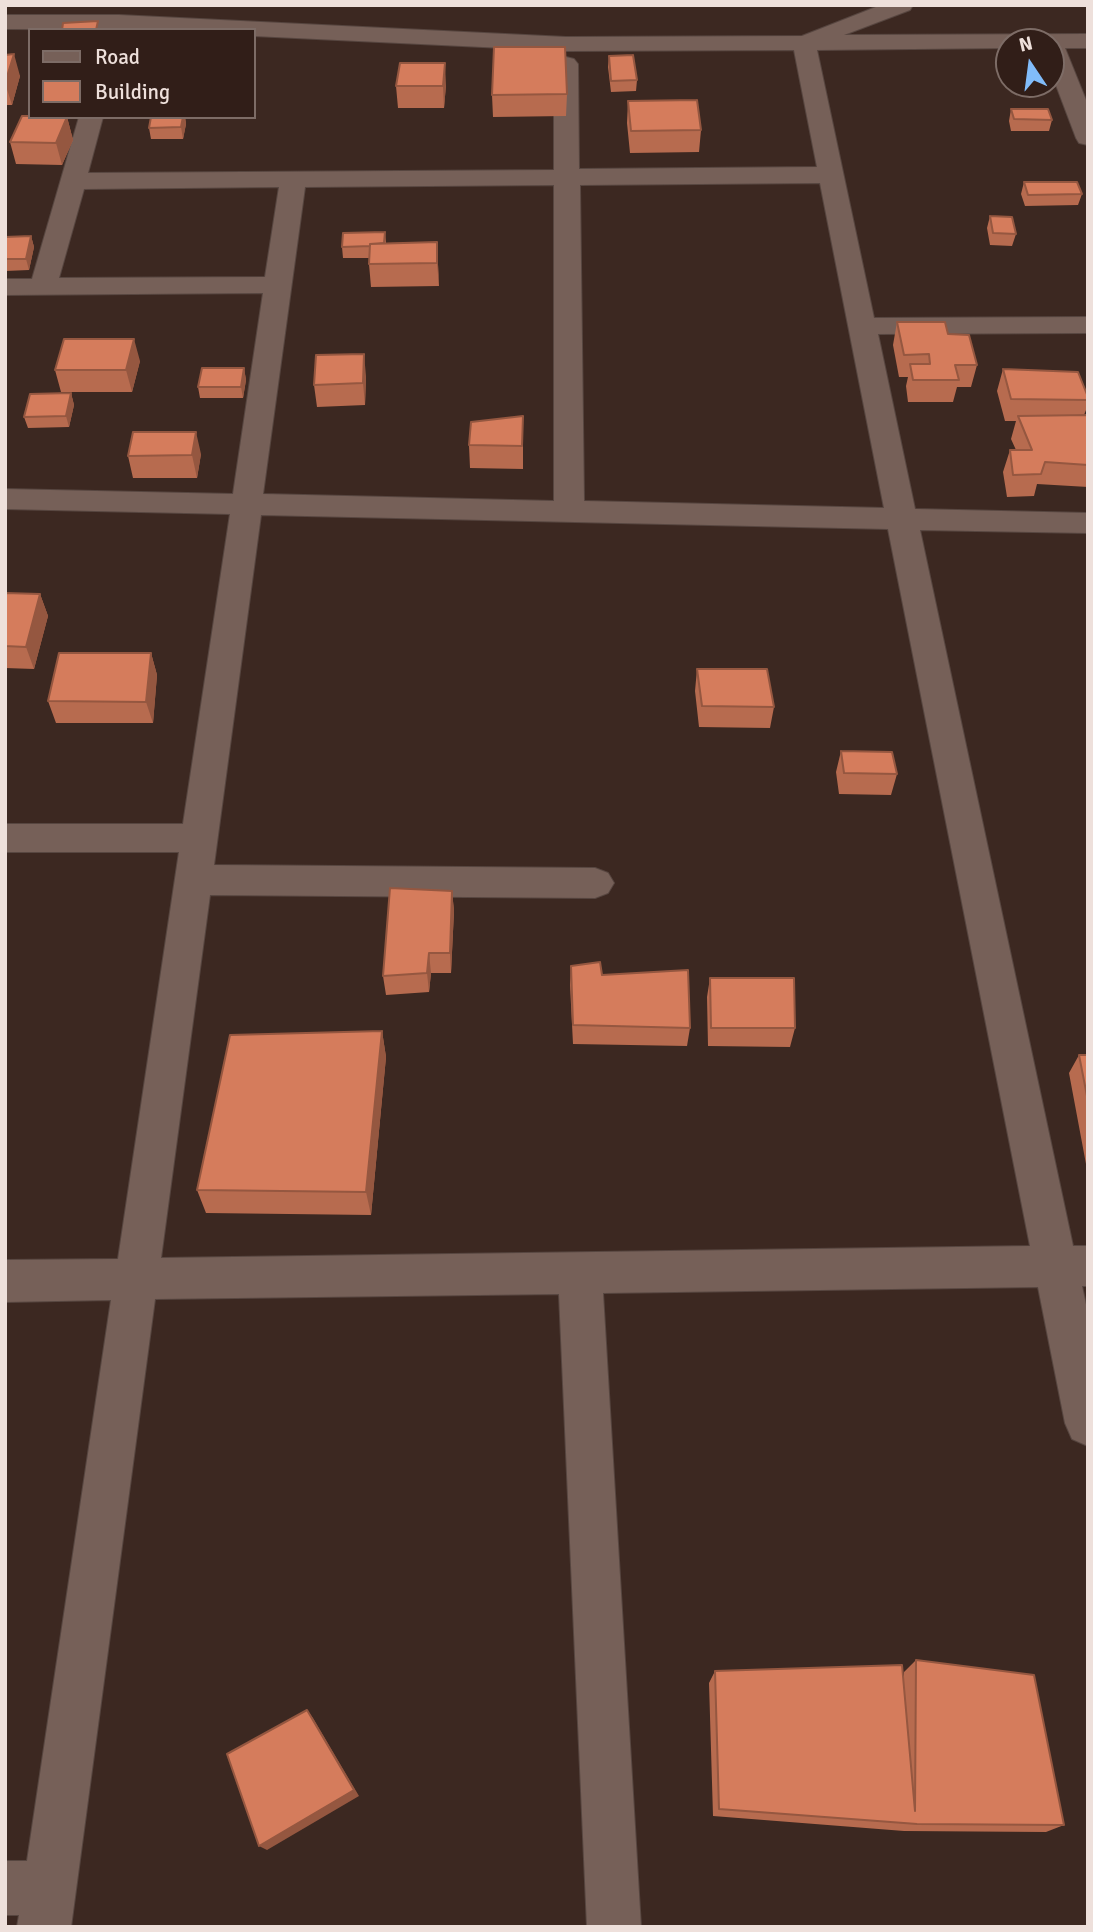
<!DOCTYPE html>
<html>
<head>
<meta charset="utf-8">
<style>
  body { margin:0 }
  #map { position:relative; width:1093px; height:1932px; overflow:hidden; background:#3c2821; font-family:Signika,sans-serif }
  canvas { display:block }
  .frame { position:absolute; inset:0; border:7px solid #eee0db; pointer-events:none }
  .legend { position:absolute; left:28px; top:28px; width:228px; height:91px; box-sizing:border-box; background:#311e18; border:2px solid #7d6c66; margin:0; padding:9px 12px; list-style:none; font-size:21px; color:#eee0db }
  .legend li { display:flex; align-items:center; gap:14px; height:35px }
  .legend b { width:35px; border:2px solid #7d6c66 }
  .north { position:absolute; left:995px; top:28px; width:70px; height:70px; box-sizing:border-box; background:#311e18; border:2px solid #7d6c66; border-radius:50%; rotate:347deg; font-size:19px; font-weight:700; line-height:28px; text-align:center; color:#eee0db }
  .north::after { content:''; display:block; margin:auto; width:24px; height:32px; background:#81bcfa; clip-path:polygon(50% 0,100% 100%,50% 72%,0 100%) }
</style>
</head>
<body>
<div id="map">
<canvas width="1093" height="1932"></canvas>
<div class="frame"></div>
<ul class="legend">
<li><b style="height:9px;background:#766058"></b>Road</li>
<li><b style="height:19px;background:#d57c5c"></b>Building</li>
</ul>
<div class="north">N</div>
</div>
<script>
const context = document.querySelector('canvas').getContext('2d');
context.lineJoin = 'round';
const toPath = rows => new Path2D(rows.map(r => 'M' + r).join(''));
function stroke(path, color, width, dash) { context.strokeStyle = color; context.lineWidth = width; context.lineCap = dash ? 'butt' : 'round'; context.setLineDash(dash || []); context.stroke(path); }
function paint(path, color) { context.fillStyle = color; context.fill(path, 'evenodd'); }
const minor = toPath([
  [881,5,913,5,910,10,844,35,1088,34,1088,48,1065,48,1088,105,1088,145,1079,143,1076,138,1051,72,1051,42,1009,42,1009,48,817,50,874,318,1088,317,1088,333,878,334,915,509,1088,513,1088,533,920,530,1073,1246,1088,1246,1088,1286,1082,1286,1088,1314,1088,1446,1072,1439,1065,1423,1038,1287,603,1293,641,1927,587,1927,559,1294,155,1299,71,1927,17,1927,19,1915,5,1915,5,1861,27,1861,111,1300,5,1302,5,1260,118,1259,179,852,5,852,5,824,183,824,230,514,5,509,5,489,233,494,263,293,5,295,5,279,32,279,79,117,103,117,88,173,554,170,554,64,558,59,566,57,574,59,578,64,579,169,817,167,794,50,566,51,254,36,254,30,5,29,5,15,119,15,566,37,802,36,881,5],
  [820,183,884,508,584,501,580,185,820,183],
  [554,185,554,501,263,494,305,187,554,185],
  [279,187,265,277,59,278,84,189,279,187],
  [261,515,888,529,1030,1246,161,1258,210,895,595,898,608,893,614,883,608,873,595,868,214,865,261,515]
]);
stroke(minor, '#574640', 2);
paint(minor, '#766058');
paint(toPath([
  [5,55,20,76,12,105,5,105],
  [609,56,637,80,636,91,611,92,608,67],
  [446,85,444,108,398,108,396,86],
  [567,94,566,116,493,117,492,95],
  [628,101,701,130,699,152,630,153,627,123],
  [1011,109,1052,120,1049,131,1011,131,1009,121],
  [67,117,73,140,62,165,16,164,10,142],
  [151,117,185,117,186,124,183,139,151,139,149,128],
  [1024,182,1082,194,1078,205,1025,206,1021,194],
  [990,216,1016,234,1012,246,990,245,987,228],
  [385,232,386,243,437,242,439,286,371,287,369,264,370,258,343,258,342,247],
  [31,236,34,247,29,270,5,271,5,237],
  [897,322,948,334,977,365,971,387,957,387,953,402,908,402,906,386,908,377,899,377,893,345],
  [140,361,132,392,61,392,55,370],
  [244,368,246,380,243,398,200,398,198,387],
  [1003,369,1088,397,1088,405,1084,415,1088,415,1088,487,1037,484,1034,496,1007,497,1003,472,1010,450,1016,450,1011,439,1016,421,1005,421,997,391],
  [366,376,365,405,317,407,314,385],
  [71,393,74,405,69,427,28,428,24,417],
  [523,416,523,469,470,468,469,445],
  [201,454,197,478,133,478,128,456],
  [5,593,40,594,48,616,34,669,5,668],
  [151,653,157,675,153,723,56,723,48,701],
  [697,669,774,707,770,728,699,727,695,691],
  [841,751,897,774,891,795,839,794,836,772],
  [452,891,454,911,451,973,431,973,429,992,386,995,383,976],
  [571,966,602,975,690,1028,687,1046,573,1044,570,985],
  [710,978,795,1028,790,1047,708,1046,707,997],
  [382,1031,386,1057,371,1215,206,1213,197,1190],
  [1079,1055,1088,1055,1088,1164,1086,1164,1069,1073],
  [916,1660,1064,1825,1046,1832,904,1831,713,1816,709,1683,715,1671,904,1680,904,1672]
]), '#b76b4f');
paint(toPath([
  [14,54,20,76,12,105,5,83],
  [445,63,446,85,444,108,443,86],
  [67,117,73,140,62,165,56,143],
  [183,117,185,117,186,124,183,139,181,127],
  [31,236,34,247,29,270,26,259],
  [437,242,438,265,439,286,437,263],
  [134,339,140,361,132,392,126,370],
  [364,354,366,376,365,405,363,383],
  [244,368,246,380,243,398,241,387],
  [71,393,74,405,69,427,66,416],
  [196,432,201,454,197,478,192,455],
  [40,594,48,616,34,669,26,647],
  [151,653,157,675,153,723,146,702],
  [452,891,454,911,451,973,450,953],
  [429,953,431,973,429,992,427,973],
  [382,1031,386,1057,371,1215,366,1192],
  [307,1710,313,1718,359,1796,267,1850,259,1846]
]), '#955740');
const building = toPath([
  [98,21,96,30,62,30,63,23,98,21],
  [494,47,565,47,567,94,492,95,494,47],
  [14,54,5,83,5,55,14,54],
  [633,55,637,80,611,81,609,56,633,55],
  [400,63,445,63,443,86,396,86,400,63],
  [697,100,701,130,631,131,628,101,697,100],
  [1011,109,1048,109,1052,120,1014,119,1011,109],
  [22,116,30,116,30,117,67,117,56,143,10,142,22,116],
  [151,117,183,117,181,127,149,128,151,117],
  [1024,182,1077,182,1082,194,1028,195,1024,182],
  [990,216,1012,217,1016,234,993,233,990,216],
  [385,232,384,243,370,244,370,246,342,247,343,233,385,232],
  [31,236,26,259,5,259,5,237,31,236],
  [437,242,437,263,369,264,370,244,437,242],
  [897,322,945,322,948,334,969,335,977,365,955,365,959,380,913,380,910,364,930,364,929,354,904,355,897,322],
  [64,339,134,339,126,370,55,370,64,339],
  [364,354,363,383,314,385,316,355,364,354],
  [202,368,244,368,241,387,198,387,202,368],
  [1003,369,1078,372,1088,397,1088,400,1011,399,1003,369],
  [71,393,66,416,24,417,30,394,71,393],
  [1088,415,1088,465,1045,462,1041,474,1013,475,1010,450,1032,450,1018,416,1088,415],
  [523,416,522,446,469,445,471,422,523,416],
  [133,432,196,432,192,455,128,456,133,432],
  [5,593,40,594,26,647,5,646,5,593],
  [59,653,151,653,146,702,48,701,59,653],
  [697,669,767,669,774,707,702,706,697,669],
  [841,751,892,752,897,774,844,773,841,751],
  [390,888,452,891,450,953,429,953,427,973,383,976,390,888],
  [600,962,602,975,688,970,690,1028,573,1025,571,966,600,962],
  [710,978,794,978,795,1028,711,1028,710,978],
  [382,1031,366,1192,197,1190,230,1035,382,1031],
  [1079,1055,1088,1055,1088,1101,1079,1055],
  [916,1660,1034,1675,1064,1825,917,1824,719,1809,715,1671,902,1665,915,1811,916,1660],
  [307,1710,354,1790,259,1846,227,1754,307,1710]
]);
paint(building, '#d57c5c');
stroke(building, '#955740', 2);
</script>
</body>
</html>
